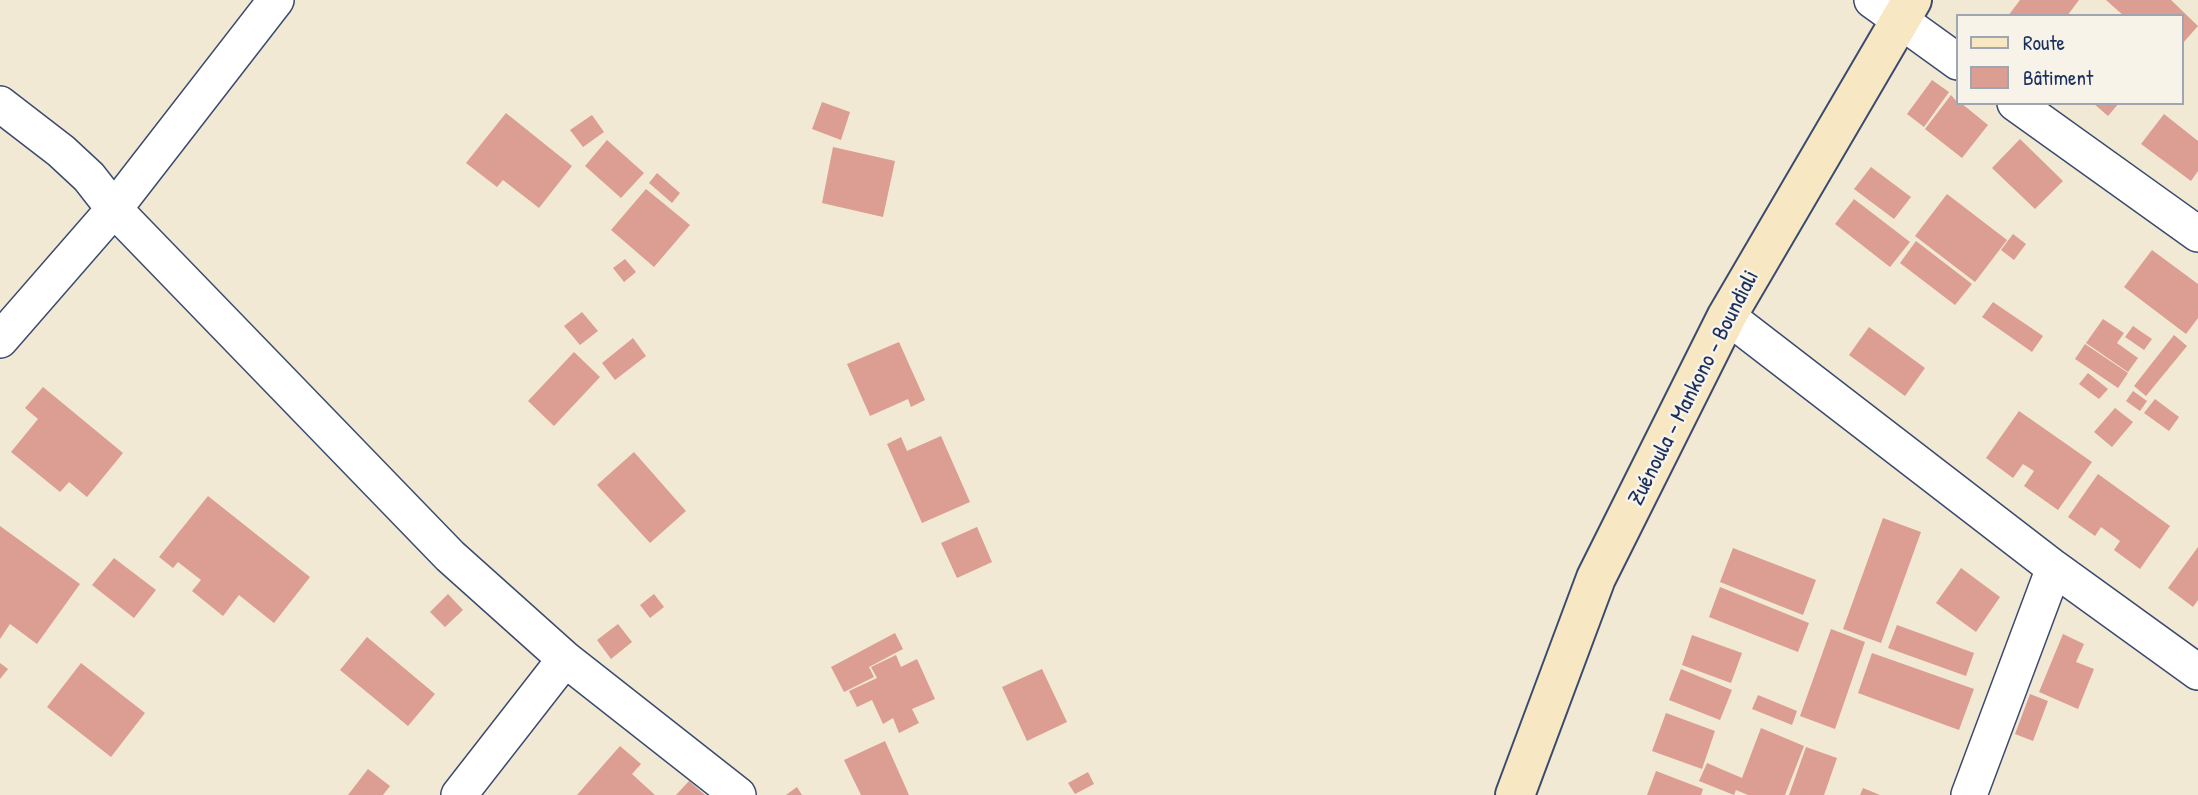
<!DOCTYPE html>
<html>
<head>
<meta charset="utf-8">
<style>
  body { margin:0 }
  #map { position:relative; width:2198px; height:795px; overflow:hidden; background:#f1e9d3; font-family:"Patrick Hand",sans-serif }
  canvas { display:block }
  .legend { position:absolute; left:1956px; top:14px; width:228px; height:91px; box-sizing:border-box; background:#f7f3e8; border:2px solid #9fa5b1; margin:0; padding:9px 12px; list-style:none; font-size:21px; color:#1b2f5e }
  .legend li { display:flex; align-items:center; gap:14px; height:35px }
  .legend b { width:35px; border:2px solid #9fa5b1 }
</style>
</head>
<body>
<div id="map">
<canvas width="2198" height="795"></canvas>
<ul class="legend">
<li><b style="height:9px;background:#f7e8c3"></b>Route</li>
<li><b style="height:19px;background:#dc9d92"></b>Bâtiment</li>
</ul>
</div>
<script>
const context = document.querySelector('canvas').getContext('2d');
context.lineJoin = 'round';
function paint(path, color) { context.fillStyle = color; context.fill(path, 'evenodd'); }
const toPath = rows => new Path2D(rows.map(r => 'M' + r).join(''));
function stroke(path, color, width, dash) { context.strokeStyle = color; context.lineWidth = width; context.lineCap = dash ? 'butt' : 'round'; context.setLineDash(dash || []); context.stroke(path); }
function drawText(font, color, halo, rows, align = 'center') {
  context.font = font + ' "Patrick Hand",sans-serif'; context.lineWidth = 5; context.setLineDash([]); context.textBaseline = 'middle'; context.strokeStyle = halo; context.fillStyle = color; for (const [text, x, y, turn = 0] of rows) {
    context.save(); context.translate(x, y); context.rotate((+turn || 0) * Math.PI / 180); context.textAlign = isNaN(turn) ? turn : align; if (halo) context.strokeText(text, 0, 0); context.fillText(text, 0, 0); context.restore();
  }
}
paint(toPath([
  [2020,0,2079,0,2067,16,2008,16],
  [2106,0,2171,0,2198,26,2182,44,2182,16,2124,16],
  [1932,80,1949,92,1924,127,1907,114],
  [1951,95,1958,103,1961,103,1988,125,1962,158,1925,129],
  [822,102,850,112,841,140,812,129],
  [2093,103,2119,103,2108,116],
  [506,113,572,166,539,208,503,180,497,187,466,163],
  [2164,114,2198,141,2198,171,2191,181,2141,144],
  [592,115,604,132,583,147,570,130],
  [2020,139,2063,181,2035,209,1992,168],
  [607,140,644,173,621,198,585,166],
  [833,147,895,161,883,217,822,203],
  [1871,167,1911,197,1894,219,1854,189],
  [657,173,680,193,672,203,649,183],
  [646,189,690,225,654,267,611,230],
  [1947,194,2007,240,1975,282,1915,236],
  [1854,199,1910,242,1890,267,1835,224],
  [2013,234,2026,244,2014,260,2001,250],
  [1916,241,1972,284,1955,305,1900,263],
  [2152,250,2198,284,2198,318,2186,334,2124,287],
  [625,259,636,272,624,282,613,268],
  [1993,302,2043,336,2032,352,1982,317],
  [582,312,598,331,580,345,564,326],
  [2103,319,2124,333,2117,343,2138,358,2128,372,2086,343],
  [2133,326,2152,339,2144,350,2125,337],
  [1869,327,1925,368,1905,396,1849,355],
  [2174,335,2187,346,2146,396,2134,386],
  [633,338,646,356,615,380,602,363],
  [899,342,925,400,911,407,908,399,870,416,847,364],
  [2085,344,2128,373,2118,388,2075,359],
  [574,352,600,377,554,426,528,401],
  [2088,373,2108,389,2099,399,2079,384],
  [43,387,123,453,87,497,69,482,60,492,11,452,38,419,25,408],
  [2133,391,2147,401,2140,411,2126,401],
  [2155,399,2179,417,2169,431,2144,413],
  [2115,408,2133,422,2112,447,2094,432],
  [2019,411,2092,462,2058,510,2024,486,2034,471,2023,464,2013,478,1986,458],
  [941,436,970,502,922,523,887,444,901,437,907,451],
  [634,452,686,511,650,543,597,485],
  [2098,474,2170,526,2140,569,2114,550,2120,541,2101,527,2095,536,2068,517],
  [208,496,310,577,274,623,239,595,223,616,192,591,201,580,178,562,173,568,159,557],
  [1883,518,1921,532,1881,643,1843,629],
  [0,526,80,584,37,644,10,624,0,639],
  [977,527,992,562,957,578,941,543],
  [2198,547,2198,600,2193,607,2168,588],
  [1733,548,1816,580,1803,615,1720,582],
  [114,558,156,590,134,618,92,585],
  [1961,568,2000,597,1976,632,1936,603],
  [1720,587,1809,623,1798,652,1709,617],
  [448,594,463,610,445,627,430,612],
  [654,594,664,607,650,618,640,605],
  [618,624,632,642,611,659,597,640],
  [1897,625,1974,653,1966,676,1888,648],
  [1831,629,1865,642,1835,729,1800,716],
  [895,633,903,649,869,667,874,677,844,692,831,667],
  [2063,634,2084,644,2076,662,2094,669,2078,709,2039,692],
  [1692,635,1742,653,1731,683,1682,665],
  [367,637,435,694,408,726,340,670],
  [1872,653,1974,689,1959,730,1858,693],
  [896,655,901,667,917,659,935,699,912,709,919,723,899,733,893,718,883,724,872,700,857,707,849,691,877,678,871,667],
  [0,663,8,669,0,679],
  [81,663,145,713,111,757,47,707],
  [1042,669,1067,722,1027,741,1002,687],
  [1681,669,1732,690,1720,720,1669,700],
  [2030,694,2048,701,2033,741,2015,734],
  [1758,695,1797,711,1792,725,1752,709],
  [1666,713,1715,731,1702,769,1652,751],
  [1761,728,1804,746,1785,795,1748,795,1736,790,1734,795,1699,781,1707,763,1742,778],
  [885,741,909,795,861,795,844,760],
  [620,746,641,764,632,774,655,795,577,795],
  [1806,747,1837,758,1824,795,1789,795],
  [368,769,390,786,383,795,348,795],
  [1656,771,1703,789,1701,795,1647,795],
  [1088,772,1094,784,1075,794,1068,783],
  [689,781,705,795,676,795],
  [797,787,802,795,786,795],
  [1863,788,1880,795,1860,795]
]), '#dc9d92');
const minor = toPath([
  [1872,0,1958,62],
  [2015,103,2198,234],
  [0,104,61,151,89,177,114,209,450,556,565,659,738,795],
  [1727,316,2054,568,2198,672],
  [0,340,114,209,276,0],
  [459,795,565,659],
  [1969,795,2054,568]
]);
const secondary = toPath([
  [1515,795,1596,578,1727,316,1912,0]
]);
stroke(minor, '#3b4b70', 38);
stroke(secondary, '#3b4b70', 42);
stroke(minor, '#fff', 35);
stroke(secondary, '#f7e8c3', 38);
drawText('23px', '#1b2f5e', '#f7f3e8', [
  ["Zuénoula - Mankono - Boundiali",1694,388,-63]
]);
</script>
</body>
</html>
